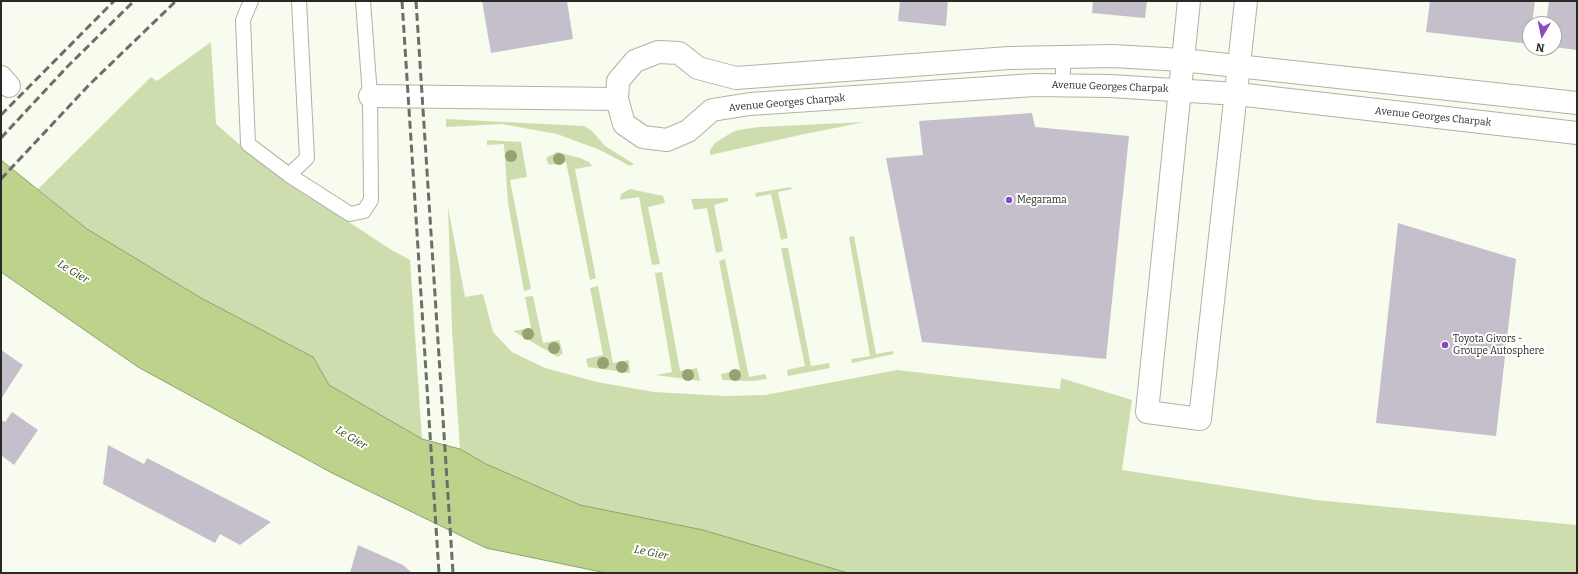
<!DOCTYPE html>
<html>
<head>
<meta charset="utf-8">
<style>
  body { margin:0 }
  #map { position:relative; width:1578px; height:574px; overflow:hidden; background:#f7fcee; font-family:Bitter,serif }
  canvas { display:block }
  .frame { position:absolute; inset:0; border:2px solid #282a25; pointer-events:none }
  .north { position:absolute; left:1522px; top:16px; width:40px; height:40px; box-sizing:border-box; background:#fff; border:1px solid #a9aaa8; border-radius:50%; rotate:189deg; font-size:11px; font-weight:700; line-height:16px; text-align:center; color:#282a25 }
  .north::after { content:''; display:block; margin:auto; width:14px; height:18px; background:#894bc0; clip-path:polygon(50% 0,100% 100%,50% 72%,0 100%) }
</style>
</head>
<body>
<div id="map">
<canvas width="1578" height="574"></canvas>
<div class="frame"></div>
<div class="north">N</div>
</div>
<script>
const context = document.querySelector('canvas').getContext('2d');
context.lineJoin = 'round';
function paint(path, color) { context.fillStyle = color; context.fill(path, 'evenodd'); }
const toPath = rows => new Path2D(rows.map(r => 'M' + r).join(''));
function stroke(path, color, width, dash) { context.strokeStyle = color; context.lineWidth = width; context.lineCap = dash ? 'butt' : 'round'; context.setLineDash(dash || []); context.stroke(path); }
function drawText(font, color, halo, rows, align = 'center') {
  context.font = font + ' Bitter,serif'; context.lineWidth = 4; context.setLineDash([]); context.textBaseline = 'middle'; context.strokeStyle = halo; context.fillStyle = color; for (const [text, x, y, turn = 0] of rows) {
    context.save(); context.translate(x, y); context.rotate((+turn || 0) * Math.PI / 180); context.textAlign = isNaN(turn) ? turn : align; if (halo) context.strokeText(text, 0, 0); context.fillText(text, 0, 0); context.restore();
  }
}
paint(toPath([
  [211,42,216,124,268,169,390,249,410,260,422,439,329,385,313,357,201,298,87,229,38,189,151,77,157,81],
  [446,119,584,126,592,131,605,146,634,164,630,166,600,150,557,134,502,124,446,127],
  [865,122,800,135,710,155,710,150,715,143,731,133,738,130,759,127],
  [487,140,521,142,527,177,510,180,531,289,524,291,508,203,504,144,487,145],
  [557,152,580,158,589,162,592,166,575,169,596,278,590,280,566,162,549,165,546,158],
  [791,187,792,189,778,192,788,238,781,240,771,194,756,197,755,193],
  [630,189,663,196,665,203,648,207,660,264,652,265,639,197,620,200,621,194],
  [728,198,728,201,714,205,723,251,716,253,707,208,694,210,691,199],
  [448,207,465,297,483,294,493,332,512,352,545,368,597,382,654,392,726,396,765,395,897,370,1060,389,1061,378,1132,400,1122,470,1316,500,1577,525,1577,573,848,573,703,530,580,505,486,464,460,449,452,330],
  [854,236,876,354,893,351,894,354,852,363,851,359,870,356,849,237],
  [781,248,788,248,811,366,829,363,830,368,788,376,787,370,805,366],
  [725,259,749,377,765,374,767,379,752,381,722,380,721,374,740,370,719,261],
  [662,272,680,371,697,368,700,381,656,375,672,372,655,273],
  [598,286,613,363,629,360,630,373,588,367,586,359,603,355,590,288],
  [533,296,543,343,559,340,563,353,558,357,513,331,531,328,525,297]
]), '#ceddae');
const water = toPath([
  [1,160,87,229,201,298,313,357,329,385,422,439,460,449,486,464,580,505,703,530,848,573,606,573,486,548,332,473,138,367,1,272,1,160]
]);
paint(water, '#bdd38c');
stroke(water, '#90a06d', 1);
paint(toPath([
  [482,1,567,1,573,39,491,53],
  [900,1,948,1,946,26,898,21],
  [1093,1,1147,1,1145,18,1092,13],
  [1430,1,1535,1,1532,24,1530,24,1530,44,1426,32],
  [1549,1,1577,1,1577,50,1554,47,1554,24,1546,24],
  [1032,113,1035,127,1129,136,1106,359,922,342,886,158,923,155,919,121],
  [1398,223,1516,259,1496,436,1376,423],
  [1,350,23,365,1,399],
  [12,412,38,430,14,465,1,455,1,420,5,422],
  [108,445,144,464,147,458,271,522,240,545,220,534,215,543,103,484],
  [358,545,403,565,412,573,350,573]
]), '#c5bfcc');
const lane = toPath([
  [251,1,243,20,248,144,289,175,350,214,364,211,371,200,370,96,363,1],
  [1063,57,1063,86],
  [289,175,307,158,299,1]
]);
const street = toPath([
  [1189,1,1147,412,1200,419,1246,1],
  [1,77,9,86],
  [370,96,617,99],
  [1577,103,1182,60,1113,56,1009,58,736,78,698,68,679,53,658,52,635,61,618,81,617,99,624,124,643,137,667,140,688,131,712,110,750,104,1034,85,1110,86,1237,94,1577,133]
]);
stroke(lane, '#aeb3a6', 16);
stroke(street, '#aeb3a6', 24);
stroke(lane, '#fff', 14);
stroke(street, '#fff', 22);
stroke(toPath([
  [402,1,439,573],
  [416,1,453,573],
  [1,115,114,1],
  [1,138,67,67,134,1],
  [1,179,89,85,176,1]
]), '#6c6f67', 3, [8, 4]);
context.fillStyle = '#96a371';
for (const [x, y] of [
  [511,156],
  [559,159],
  [528,334],
  [554,348],
  [603,363],
  [622,367],
  [688,375],
  [735,375]
]) { context.beginPath(); context.arc(x, y, 6, 0, 2 * Math.PI); context.fill(); }
for (const [x, y, r, color] of [
  [1009,200,4,"#894bc0"],
  [1445,345,4,"#894bc0"]
]) { const dot = new Path2D(); dot.arc(x, y, r, 0, 2 * Math.PI); context.fillStyle = color; context.fill(dot); stroke(dot, '#fff', 1.5); }
drawText('10px', '#282a25', '#fff', [
  ["Avenue Georges Charpak",1110,87,2],
  ["Avenue Georges Charpak",787,103,-5],
  ["Avenue Georges Charpak",1433,117,6]
]);
drawText('10px', '#282a25', '#fff', [
  ["Megarama",1017,200],
  ["Toyota Givors -",1453,339],
  ["Groupe Autosphere",1453,351]
], 'left');
drawText('italic 11px', '#364410', '#fff', [
  ["Le Gier",73,272,31],
  ["Le Gier",351,438,31],
  ["Le Gier",651,553,12]
]);
</script>
</body>
</html>
